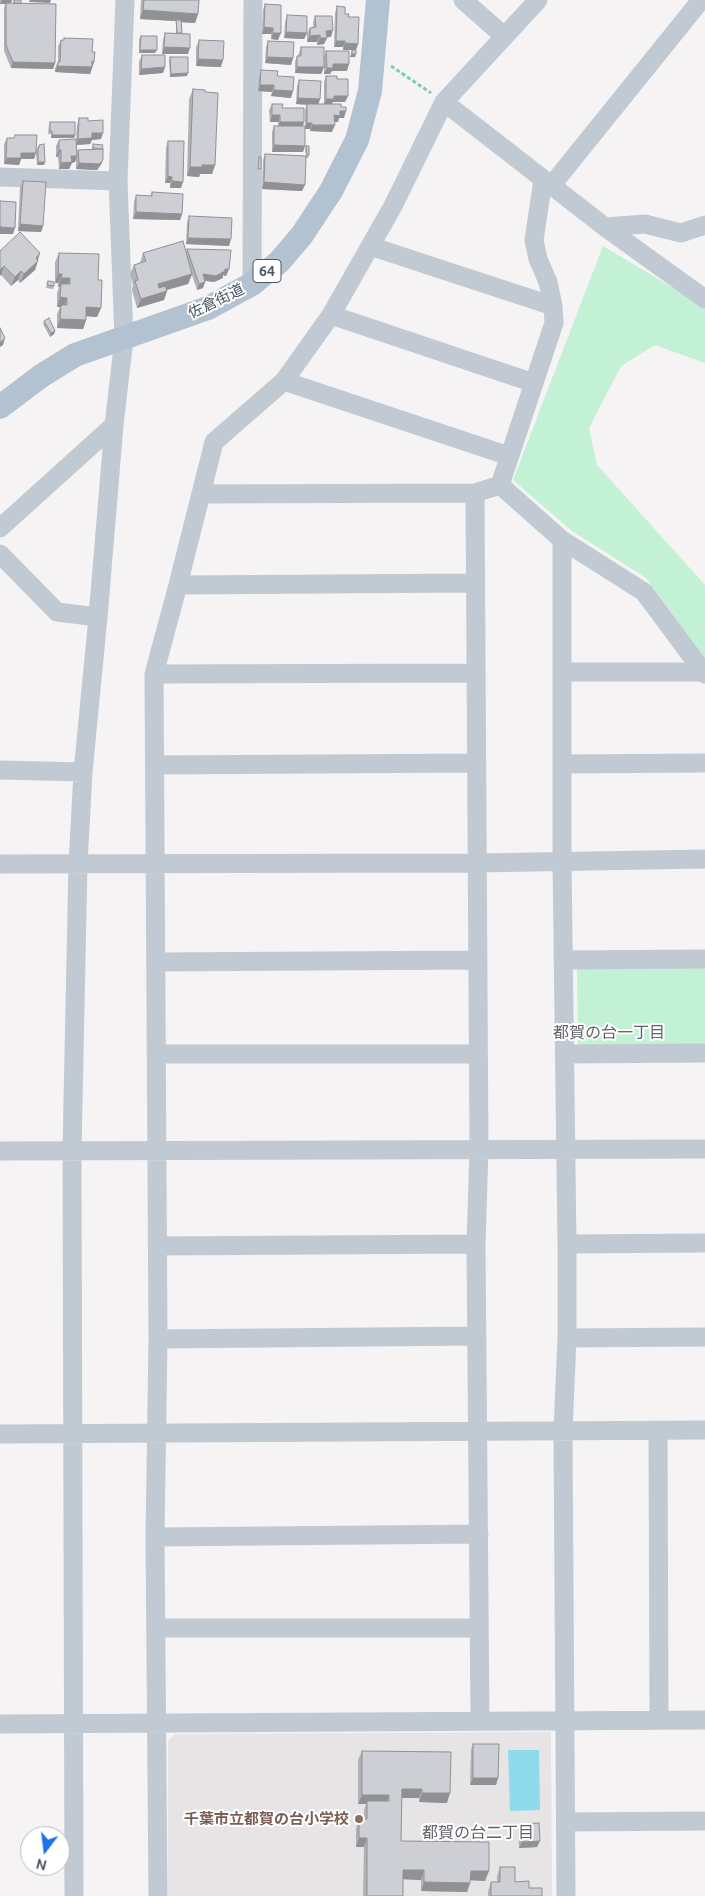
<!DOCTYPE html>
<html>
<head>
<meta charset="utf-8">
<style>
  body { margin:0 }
  #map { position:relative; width:705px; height:1896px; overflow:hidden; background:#f5f3f3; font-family:Ubuntu,sans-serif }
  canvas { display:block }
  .north { position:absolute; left:20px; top:1826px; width:50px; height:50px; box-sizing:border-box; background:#fff; border:1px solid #b7bbc0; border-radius:50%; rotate:195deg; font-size:14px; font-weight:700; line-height:20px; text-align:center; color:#4a5661 }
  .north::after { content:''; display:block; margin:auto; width:18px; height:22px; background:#1a73e8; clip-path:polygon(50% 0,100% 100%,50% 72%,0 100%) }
</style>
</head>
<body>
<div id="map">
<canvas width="705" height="1896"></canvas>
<div class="north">N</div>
</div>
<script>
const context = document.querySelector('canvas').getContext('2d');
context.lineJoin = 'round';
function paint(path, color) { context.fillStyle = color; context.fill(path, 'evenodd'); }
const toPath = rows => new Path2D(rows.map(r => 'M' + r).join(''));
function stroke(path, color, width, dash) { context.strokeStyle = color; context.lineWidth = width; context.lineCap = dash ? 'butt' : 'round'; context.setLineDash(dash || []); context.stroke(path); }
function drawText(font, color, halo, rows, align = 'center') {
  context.font = font + ' Ubuntu,"Noto Sans JP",sans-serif'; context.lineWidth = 4; context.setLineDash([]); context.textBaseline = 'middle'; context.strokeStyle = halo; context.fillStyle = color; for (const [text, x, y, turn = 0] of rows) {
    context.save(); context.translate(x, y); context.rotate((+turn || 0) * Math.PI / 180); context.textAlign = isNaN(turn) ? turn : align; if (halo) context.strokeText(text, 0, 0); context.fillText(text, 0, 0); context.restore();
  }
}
paint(toPath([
  [551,1732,552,1896,168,1896,168,1741,175,1734]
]), '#e6e4e5');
paint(toPath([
  [603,246,705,307,705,363,655,345,621,366,589,428,597,465,705,585,705,658,646,578,572,531,513,480],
  [705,965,705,1046,578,1045,577,966]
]), '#c3f1d5');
paint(toPath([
  [508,1750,539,1750,540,1810,510,1811]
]), '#90daee');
stroke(toPath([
  [391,66,431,93]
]), '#7ad0a6', 3, [4, 2.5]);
stroke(toPath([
  [463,0,504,36],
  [444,102,605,227,705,299],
  [0,177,118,181],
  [551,186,701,0],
  [605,227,645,224,681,233,705,225],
  [370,246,553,306],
  [252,284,253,0],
  [331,315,534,383],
  [284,381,509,456],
  [500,485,554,323,553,306,548,282,538,259,534,240,543,180],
  [475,493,479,1149,476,1244,480,1721],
  [202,494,475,493,500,485,562,540,644,592,705,674],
  [0,528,114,425],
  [562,540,562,861,567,1244,567,1338,563,1431,566,1896],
  [0,554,57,612,98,617],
  [178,585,475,583],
  [562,672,703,672],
  [154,674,476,673],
  [562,764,705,763],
  [155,765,477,763],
  [0,770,83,772],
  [0,864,477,863,705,859],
  [564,960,705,959],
  [156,962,478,960],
  [156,1054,478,1054],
  [565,1054,705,1053],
  [0,1151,705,1149],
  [567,1244,705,1243],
  [157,1246,476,1244],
  [567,1338,705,1337],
  [158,1339,477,1336],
  [658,1431,659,1720],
  [0,1434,705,1430],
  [155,1537,479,1534],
  [156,1628,479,1628],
  [0,1724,705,1720],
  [566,1822,705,1821],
  [74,1896,72,1150,78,864,83,772,98,617,114,425,124,339,118,181,125,0],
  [158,1896,155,1537,158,1339,154,674,178,585,214,442,284,381,331,315,393,206,444,102,538,0]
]), '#c1cad2', 19);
stroke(toPath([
  [0,407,41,376,75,355,208,308,252,284,279,262,302,235,331,191,357,140,370,91,378,0]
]), '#b3c2d1', 24);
paint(toPath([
  [0,0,12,0,11,3,13,3,14,0,21,0,21,3,55,63,53,69,11,68,4,51,4,9,5,4,0,4],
  [141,0,199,0,198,14,195,23,181,22,182,33,188,54,162,54,163,39,165,33,176,33,176,21,140,19],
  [265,4,278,40,271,39,271,34,262,34,263,10],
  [337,6,348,17,358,44,356,50,355,57,350,57,352,50,343,50,343,47,334,47,335,13],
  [287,15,307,33,304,39,284,38,285,22],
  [315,16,331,37,327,37,324,44,317,45,317,42,307,42,307,34,310,28,313,27,313,23],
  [141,36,155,53,139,53,139,39],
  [64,38,92,52,94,62,90,74,55,72,55,68,58,62,58,46,61,40,64,40],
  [199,40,221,67,196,66,196,47],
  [268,41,293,58,291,65,265,63,266,47],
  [301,47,324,67,321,74,295,73,295,62,297,56,298,56],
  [326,51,347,71,332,71,330,74,324,74,324,57],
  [142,55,165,67,163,73,139,75,139,61],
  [170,57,187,76,170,77,169,60],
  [261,70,277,76,291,98,271,96,272,92,258,91,259,77],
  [326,76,337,79,345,102,333,102,332,104,344,118,339,118,338,122,334,122,332,132,310,131,310,129,305,129,303,152,272,152,272,132,274,126,278,126,278,122,270,122,269,110,272,104,282,108,303,126,305,126,305,110,307,105,296,104,297,86,299,80,320,99,318,104,324,104,324,82],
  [193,89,205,92,215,165,212,174,200,174,199,177,187,176,189,99],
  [79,118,88,121,101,139,92,140,90,144,76,145,77,153,78,150,92,149,93,144,103,160,100,166,97,170,76,169,76,159,75,162,72,163,69,169,59,169,58,157,56,157,56,146,59,140,76,141,77,125],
  [50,122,75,135,74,138,51,138,51,134,48,134,49,125],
  [15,135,36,151,39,145,44,165,37,165,36,152,34,159,21,159,19,165,4,164,4,144,7,138,14,138],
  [168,141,181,188,170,188,170,183,165,183,166,147],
  [306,146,309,155,308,158,306,158,302,191,262,189,263,160,265,154,306,156,305,149],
  [23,181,43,226,41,232,18,231,20,187],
  [152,192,182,214,180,220,133,219,134,202,136,195,150,196],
  [189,216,229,246,186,244,187,222],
  [187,249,229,269,226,276,223,275,223,278,214,282,205,281,203,288,197,290,192,275,188,284,167,290,164,300,137,308,132,290,133,285,130,274,134,265,140,263,143,253,186,252],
  [0,251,38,260,38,261,35,270,20,283,18,280,11,286,1,275],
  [59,253,98,280,101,308,97,317,86,316,86,320,83,329,57,328,57,314,60,307,57,307,57,293,59,287,58,287,58,283,55,283,55,262],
  [48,281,54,286,53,289,46,288],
  [44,321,55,331,54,334,50,337,43,324],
  [473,1744,498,1778,496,1785,470,1785,471,1750],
  [362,1751,447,1803,419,1802,419,1798,402,1798,401,1841,485,1881,470,1880,470,1883,467,1892,421,1891,421,1880,403,1879,403,1896,363,1896,364,1847,356,1847,356,1828,359,1819,364,1819,364,1810,366,1804,358,1804,358,1760],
  [521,1824,537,1847,519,1848,518,1830],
  [500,1867,515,1882,529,1888,542,1896,488,1896,488,1892,491,1882,497,1882,497,1876]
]), '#b0b2b7');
paint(toPath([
  [2,0,12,0,10,4,0,4],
  [30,0,51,0,50,3,29,2],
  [143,10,198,14,195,23,177,22,176,20,176,21,140,19],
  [264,27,273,28,271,34,262,34],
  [333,30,331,37,324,37,326,31],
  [286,32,307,33,304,39,284,38],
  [273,33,281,33,278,40,271,39],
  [320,35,317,42,307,42,310,36],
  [320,38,327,38,324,44,317,45],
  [336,41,345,41,343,47,334,47],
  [345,43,358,44,356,50,343,50],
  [164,47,190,48,188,54,162,54],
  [140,50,157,50,155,53,139,53],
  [352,54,356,54,355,57,350,57],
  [267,57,293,58,291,65,265,63],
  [198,59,223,60,221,67,196,66],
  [92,61,94,62,90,74,55,72,57,66],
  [13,62,55,63,53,69,11,68],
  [333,64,349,64,347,71,332,71,330,74,324,74,327,68],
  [165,67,163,73,139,75,141,69],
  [297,67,324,67,321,74,295,73],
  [188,73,187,76,170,77,171,74],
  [260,85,274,85,272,92,258,91],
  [274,90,293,91,291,98,271,96],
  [334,96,348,96,345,102,333,102,331,105,324,105,326,99],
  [298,98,320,99,318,105,296,104],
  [340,111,346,111,344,118,339,118,338,122,332,122,334,115],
  [272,115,280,115,278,122,270,122],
  [280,122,304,122,302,129,278,128],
  [307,123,312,123,310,129,305,129],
  [312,125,335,125,332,132,310,131],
  [92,133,103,133,101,139,92,140,90,144,76,145,78,139],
  [52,135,75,135,74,138,51,138],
  [274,145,305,146,303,152,272,152],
  [59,150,61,150,58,157,56,157],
  [21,153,36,153,34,159,21,159,19,165,4,164,6,158],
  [71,156,77,156,75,162,72,163,69,169,59,169,61,163],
  [103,160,100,166,97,170,76,169,79,163],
  [38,162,45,162,44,165,37,165],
  [202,165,215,165,212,174,200,174,199,177,187,176,190,167],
  [168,176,172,177,170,183,165,183],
  [172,181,183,182,181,188,170,188],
  [264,182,305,185,302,191,262,189],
  [136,212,182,214,180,220,133,219],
  [20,224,43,226,41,232,18,231],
  [0,227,15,228,13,234,0,234],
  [188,238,231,239,229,246,186,244],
  [40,253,35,270,20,283,24,274,36,258],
  [4,266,1,275,0,276,0,270],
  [225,269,229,269,226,276,223,275,223,278,214,282,201,280,203,274],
  [21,271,18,280,11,286,15,277],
  [58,274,62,274,58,283,55,283],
  [192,274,188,284,155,293,158,284],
  [61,278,70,278,67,287,61,284,59,287,58,287],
  [205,282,203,288,197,290,199,284],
  [167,291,164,300,137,308,141,299],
  [60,297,67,298,64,307,57,307],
  [86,307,101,308,97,317,83,316],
  [60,319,86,320,83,329,57,328],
  [55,331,54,334,50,337,51,333],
  [5,338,3,345,0,347,0,343],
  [473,1778,498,1778,496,1785,470,1785],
  [402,1789,422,1789,419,1798,398,1798],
  [422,1793,450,1793,447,1803,419,1802],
  [362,1795,389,1795,386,1804,367,1801,366,1804,358,1804],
  [359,1838,367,1838,364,1847,356,1847],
  [540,1841,537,1847,519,1848,522,1842],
  [403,1870,424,1870,421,1880,399,1879],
  [471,1871,489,1871,485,1881,467,1880],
  [424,1882,470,1883,467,1892,421,1891]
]), '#909195');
const building = toPath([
  [14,0,21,0,21,3,14,3,14,0],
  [144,0,199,0,198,14,143,10,144,0],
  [6,3,56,4,55,63,13,62,6,45,6,3],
  [265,4,281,5,281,33,273,33,273,28,264,27,265,4],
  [337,6,345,7,345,14,349,14,348,17,359,17,358,44,345,43,345,41,336,41,337,6],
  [287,15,307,16,307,33,286,32,287,15],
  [315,16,332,16,333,30,326,31,327,38,320,38,320,35,310,36,310,28,316,27,315,16],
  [176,20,181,20,182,33,177,33,176,20],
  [165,33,190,34,190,48,164,47,165,33],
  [141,36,157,36,157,50,140,50,141,36],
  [64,38,93,39,92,52,95,52,94,62,92,61,92,67,57,66,58,62,60,62,61,40,64,40,64,38],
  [199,40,224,41,223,60,198,59,199,40],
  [268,41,294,42,293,58,267,57,268,41],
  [301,47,324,47,324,67,297,67,297,56,301,56,301,47],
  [352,50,356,50,356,54,352,54,352,50],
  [326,51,349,51,349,64,333,64,333,68,327,68,326,51],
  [142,55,165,55,165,67,141,69,142,55],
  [170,57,188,57,188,73,171,74,170,57],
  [261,70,278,71,277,76,294,77,293,91,274,90,274,85,260,85,261,70],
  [326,76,337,76,337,79,348,79,348,96,334,96,334,99,326,99,326,76],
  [299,80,321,81,320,99,298,98,299,80],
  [193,89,205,90,205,92,218,93,215,165,202,165,202,167,190,167,193,89],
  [272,104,283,104,282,108,304,108,304,122,280,122,280,115,272,115,272,104],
  [307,104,341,104,341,107,346,107,346,111,340,111,340,116,334,115,335,125,312,125,312,123,307,123,307,104],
  [79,118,88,118,88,121,103,120,103,133,92,133,92,138,78,139,79,118],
  [50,122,75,122,75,135,52,135,52,131,50,131,50,122],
  [274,126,305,126,305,146,274,145,274,126],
  [15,135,37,135,36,153,21,153,21,158,6,158,7,138,14,138,15,135],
  [76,139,77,156,71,156,72,162,61,163,61,150,59,150,59,140,76,139],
  [168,141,184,141,183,182,172,181,172,177,168,176,168,141],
  [44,144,45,162,38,162,38,148,39,148,39,145,44,144],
  [93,144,103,145,102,149,93,148,93,144],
  [306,146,309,146,309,155,307,155,306,146],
  [103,149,103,160,99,164,79,163,78,150,103,149],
  [265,154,306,156,305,185,264,182,265,154],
  [259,157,261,157,261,169,258,169,259,157],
  [23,181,46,182,43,226,20,224,23,181],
  [152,192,183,194,182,214,136,212,136,195,152,196,152,192],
  [0,201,16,202,15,228,0,227,0,201],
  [189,216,232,218,231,239,188,238,189,216],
  [20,232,40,253,36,258,38,261,24,274,21,271,15,277,4,266,0,270,0,251,20,232],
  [183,241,192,274,158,284,159,288,165,286,167,291,141,299,135,281,138,280,134,265,146,261,143,253,183,241],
  [187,249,231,250,229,269,225,269,225,271,216,276,203,274,205,282,199,284,187,249],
  [59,253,99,254,98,280,102,280,101,308,86,307,86,320,60,319,61,305,67,305,67,298,60,297,61,284,70,284,70,278,61,278,62,274,58,274,59,253],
  [48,281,54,282,54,286,47,285,48,281],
  [49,318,55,331,51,333,44,321,49,318],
  [0,328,5,338,0,343,0,328],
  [473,1744,499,1744,498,1778,473,1778,473,1744],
  [362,1751,451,1752,450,1793,422,1793,422,1789,402,1789,401,1841,489,1842,489,1871,471,1871,470,1883,424,1882,424,1870,403,1870,403,1896,367,1896,367,1838,359,1838,359,1819,367,1819,367,1801,389,1801,389,1795,362,1795,362,1751],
  [539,1823,540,1841,522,1842,521,1824,539,1823],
  [500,1867,515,1867,515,1882,529,1881,529,1888,542,1888,542,1896,491,1896,491,1882,500,1882,500,1867]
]);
paint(building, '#cdcfd5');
stroke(building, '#909195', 1);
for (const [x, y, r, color] of [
  [359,1819,5,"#8d6e63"]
]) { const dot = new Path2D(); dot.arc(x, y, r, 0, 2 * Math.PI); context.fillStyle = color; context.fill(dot); stroke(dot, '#fff', 2); }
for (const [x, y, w] of [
  [267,271,28]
]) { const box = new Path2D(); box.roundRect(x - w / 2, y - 11.5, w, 23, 4); context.fillStyle = '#fff'; context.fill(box); stroke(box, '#4a5661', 1); }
drawText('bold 14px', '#4a5661', null, [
  ["64",267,271]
]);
drawText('15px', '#4a5661', '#fff', [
  ["佐倉街道",216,301,-26]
]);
drawText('bold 15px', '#785e54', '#fff', [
  ["千葉市立都賀の台小学校",349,1819]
], 'right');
drawText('16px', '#5f6368', '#fff', [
  ["都賀の台一丁目",609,1033],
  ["都賀の台二丁目",478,1833]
]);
</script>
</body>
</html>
